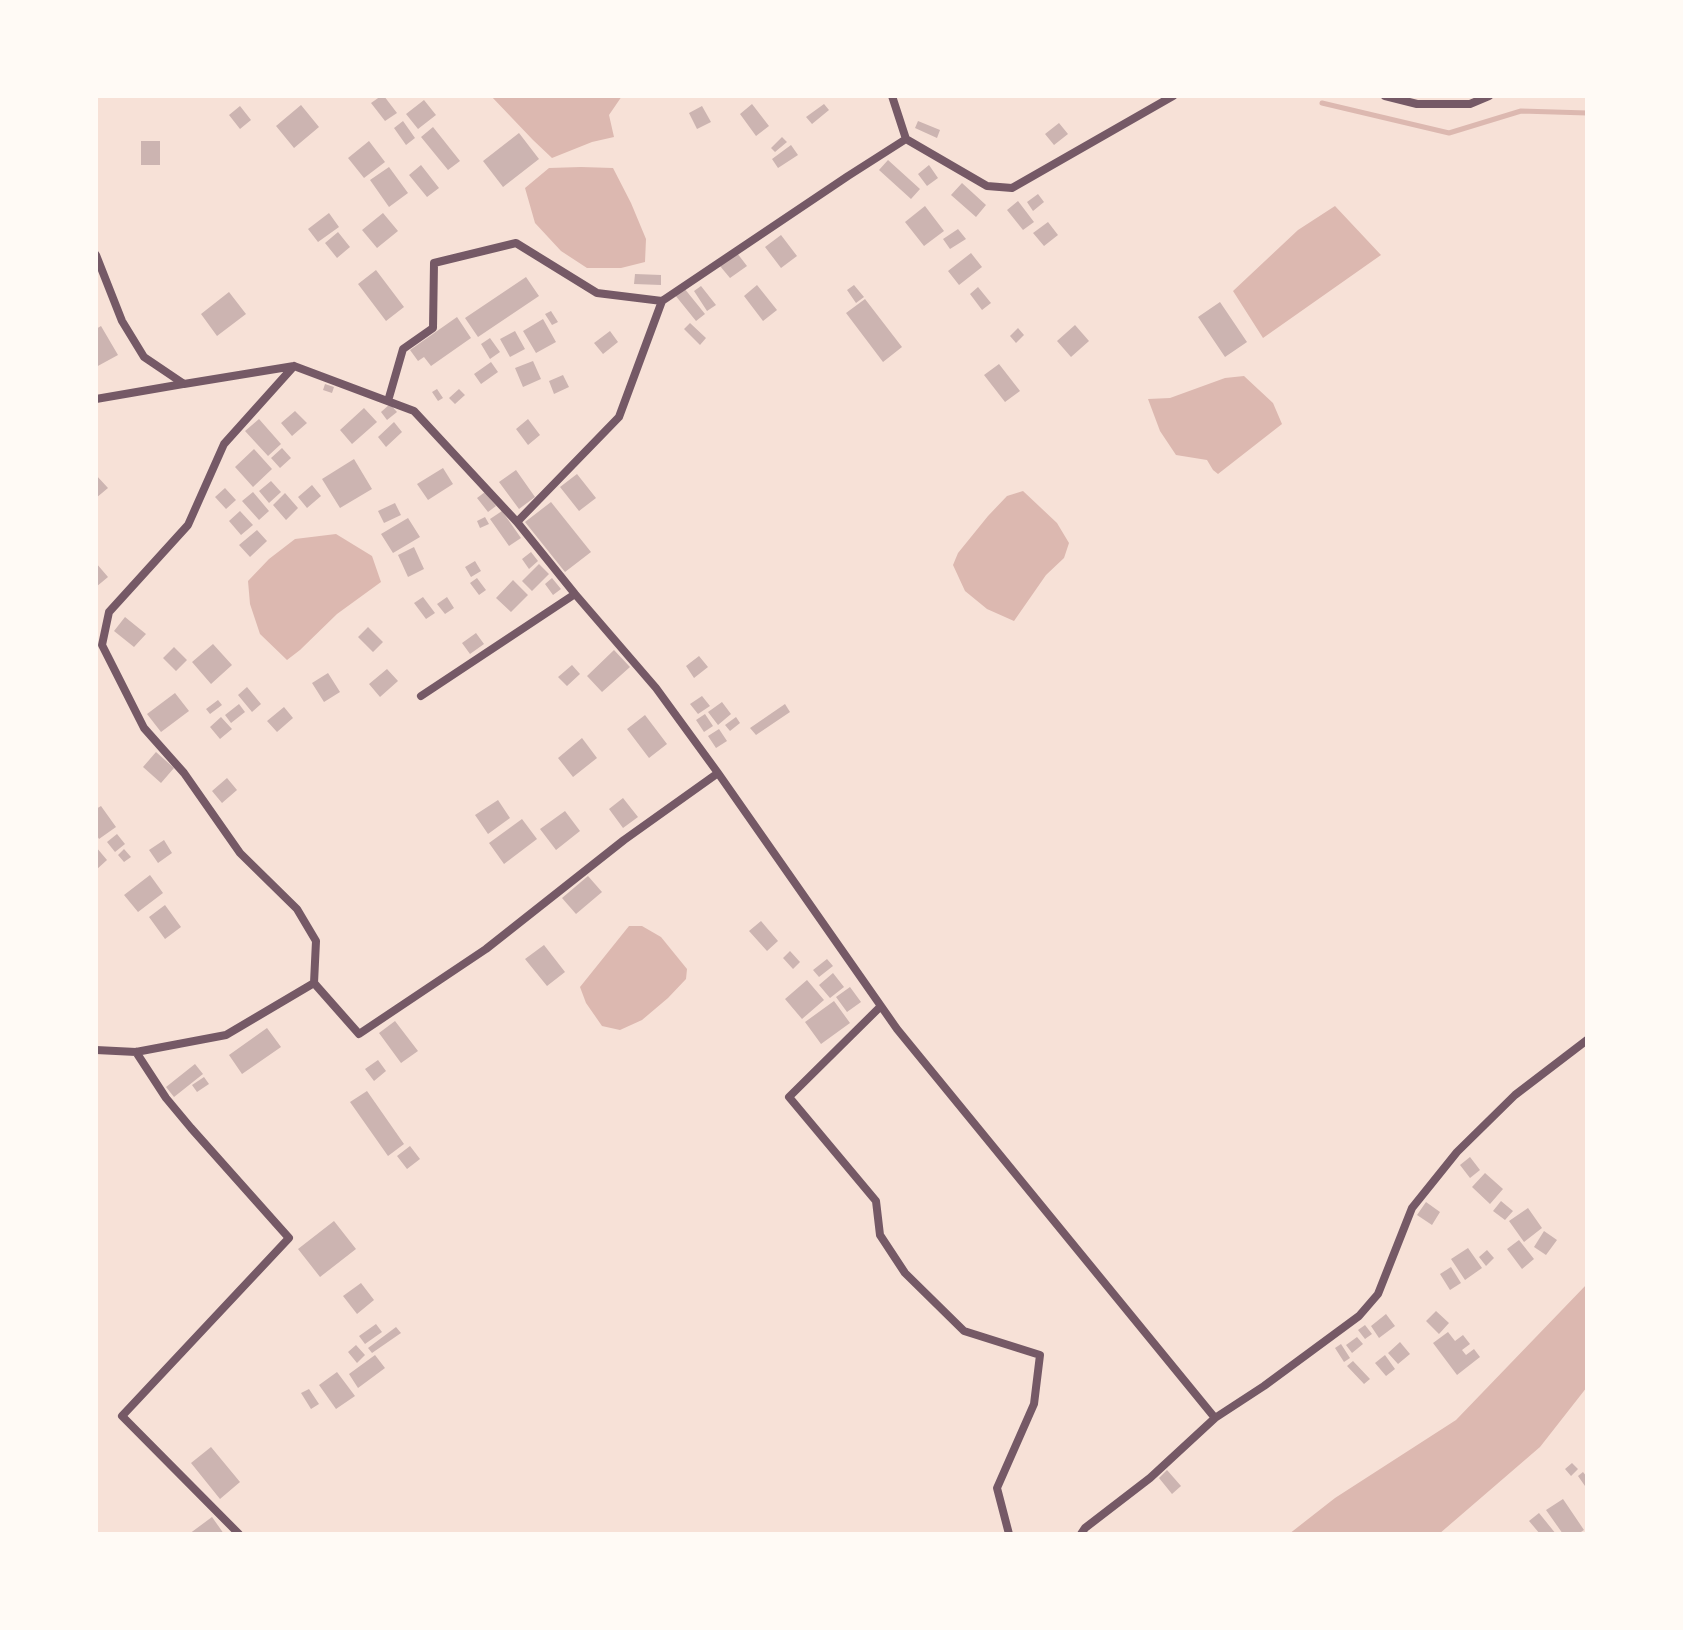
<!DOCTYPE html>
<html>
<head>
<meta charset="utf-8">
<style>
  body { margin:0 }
  #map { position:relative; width:1683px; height:1630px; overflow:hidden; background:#f7e1d7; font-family:"Fira Sans Condensed",sans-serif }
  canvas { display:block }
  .frame { position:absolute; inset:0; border:98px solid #fffaf5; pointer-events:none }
</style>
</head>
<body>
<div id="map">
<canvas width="1683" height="1630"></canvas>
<div class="frame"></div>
</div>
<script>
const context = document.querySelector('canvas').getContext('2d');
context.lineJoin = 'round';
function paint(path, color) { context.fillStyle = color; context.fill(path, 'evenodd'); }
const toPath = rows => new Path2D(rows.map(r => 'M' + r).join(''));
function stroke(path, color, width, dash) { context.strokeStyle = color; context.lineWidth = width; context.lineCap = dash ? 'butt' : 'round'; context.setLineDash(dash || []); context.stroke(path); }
paint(toPath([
  [491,96,622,96,609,115,614,137,592,142,552,158,533,140],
  [581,167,613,168,631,203,646,239,645,262,621,268,587,268,561,251,535,223,525,188,549,168],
  [1335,206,1381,255,1263,338,1233,291,1298,230],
  [1244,376,1273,403,1282,424,1218,474,1213,470,1207,460,1176,455,1160,431,1148,399,1170,398,1225,378],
  [1023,491,1057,523,1069,543,1064,558,1046,575,1014,621,987,609,965,591,953,565,958,553,988,516,1007,496],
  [336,534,372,556,381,582,337,614,300,650,287,660,260,634,250,604,248,581,269,559,295,539],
  [629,926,642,926,661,937,687,969,686,979,668,998,642,1020,620,1030,602,1026,586,1003,580,987],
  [1587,1284,1587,1387,1540,1447,1439,1534,1289,1534,1335,1498,1456,1420]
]), '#dcb8b0');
stroke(toPath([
  [1322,103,1449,133,1521,111,1587,113]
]), '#dcb8b0', 5);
paint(toPath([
  [381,96,384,96,397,113,385,121,371,103],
  [424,100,436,115,418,129,406,114],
  [752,104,769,126,756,136,740,114],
  [824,104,829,110,812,124,806,117],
  [301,105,319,127,294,148,276,126],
  [240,106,251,120,240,129,229,115],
  [702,106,711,122,697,129,689,113],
  [403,121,415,138,406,145,394,128],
  [918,121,940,130,937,138,915,128],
  [1059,123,1068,134,1054,145,1045,134],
  [433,127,460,161,448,170,421,137],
  [519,133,539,159,503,187,483,161],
  [782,137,787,142,775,152,771,148],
  [141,141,160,141,160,165,141,165],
  [369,141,385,162,364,178,348,158],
  [791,145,798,155,778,168,772,159],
  [888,160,920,189,911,199,879,170],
  [421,165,439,188,427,197,409,175],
  [929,165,938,178,927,186,918,174],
  [389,167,408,193,389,207,370,180],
  [962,183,986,205,976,217,951,195],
  [1038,194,1044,202,1033,211,1027,202],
  [1018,201,1034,222,1023,230,1007,210],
  [925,206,944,231,924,246,905,222],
  [329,213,339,227,318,242,308,229],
  [383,213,398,231,377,248,362,230],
  [1048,222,1058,235,1044,246,1033,233],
  [958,229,966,239,950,249,943,239],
  [338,232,350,247,337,258,325,243],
  [781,235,797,256,781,268,765,247],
  [737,253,747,266,730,278,720,266],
  [971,253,982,267,959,285,948,271],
  [376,270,404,307,386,321,358,284],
  [635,274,661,275,661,285,634,284],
  [526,277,539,296,478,337,465,318],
  [757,285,777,310,763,321,744,296],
  [854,285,864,297,856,303,847,290],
  [701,286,716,305,707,311,694,291],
  [978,287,991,303,982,310,970,294],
  [684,288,705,314,696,321,675,295],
  [229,292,246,314,217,336,201,314],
  [865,299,902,347,883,362,846,313],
  [1220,302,1247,342,1225,357,1198,317],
  [551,311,558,322,552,325,545,314],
  [457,317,471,338,431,366,424,357,418,361,410,350],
  [543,319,556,342,536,353,523,331],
  [690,323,706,338,700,345,684,329],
  [1075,325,1089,341,1071,357,1057,341],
  [101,326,118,355,96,367,96,329],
  [1018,328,1024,335,1016,343,1010,336],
  [515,331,525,349,510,357,500,339],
  [610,331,618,342,603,354,594,343],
  [490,338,500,352,490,359,481,344],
  [533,361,541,379,523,387,515,368],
  [491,362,498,372,481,384,474,374],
  [999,364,1020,391,1005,402,984,375],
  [563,375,569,387,554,394,549,381],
  [325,384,334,387,332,393,323,390],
  [437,389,443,398,438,401,432,392],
  [459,389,465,395,455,404,449,398],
  [390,404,397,412,387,420,381,412],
  [364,408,377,422,352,444,340,430],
  [295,411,307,423,292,436,281,423],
  [259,419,281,444,268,456,245,431],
  [528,419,540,435,528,445,516,429],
  [394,422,402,432,386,447,378,437],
  [282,448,291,458,280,468,271,458],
  [254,449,272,469,253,487,235,467],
  [354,459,372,489,340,508,322,479],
  [443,468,453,484,428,500,417,484],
  [516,470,535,497,519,509,499,482],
  [577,474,596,498,579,511,560,487],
  [96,475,108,488,96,498],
  [271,481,281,492,269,503,259,491],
  [312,485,321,496,307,508,298,497],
  [225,488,236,500,226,509,215,497],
  [253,492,269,511,259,520,242,501],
  [485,492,496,506,488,512,477,498],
  [285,493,298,508,286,520,273,505],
  [551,502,591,552,565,572,525,522],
  [395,503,401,515,384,523,378,511],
  [240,511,253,525,241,535,229,521],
  [502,511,521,538,509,546,490,519],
  [485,517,489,524,480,528,477,521],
  [408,518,420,537,393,553,381,534],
  [257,530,267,541,250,557,239,545],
  [414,547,424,569,408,577,398,555],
  [531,552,538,561,529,569,522,559],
  [475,561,481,571,471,577,465,567],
  [96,563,108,577,96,587],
  [539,564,549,574,532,591,522,581],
  [477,578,486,590,479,595,470,583],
  [552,578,561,589,553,595,545,584],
  [513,580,528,595,511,612,496,598],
  [423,597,435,613,426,619,414,603],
  [447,597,454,608,445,614,437,604],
  [125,617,146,634,134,647,114,631],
  [368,627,383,642,373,652,358,637],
  [476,633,484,644,470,654,462,643],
  [213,644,232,665,211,684,192,662],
  [174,647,187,660,176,671,163,658],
  [614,650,630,667,602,692,587,676],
  [699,656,708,667,694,678,686,666],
  [572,665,580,674,567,686,558,677],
  [387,669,398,681,380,697,369,684],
  [328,673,340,692,324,702,312,683],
  [247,687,261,704,252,712,238,695],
  [175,693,189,711,161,732,147,714],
  [702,696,710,706,698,714,690,704],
  [218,700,222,705,210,714,206,709],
  [722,702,731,714,718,725,708,712],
  [239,704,245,712,231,723,225,715],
  [785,704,790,712,756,735,750,728],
  [284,707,293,718,277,732,267,721],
  [705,714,713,726,704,732,696,720],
  [645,715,667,744,649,758,627,729],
  [221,717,232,729,220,739,210,727],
  [736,717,740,723,730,731,725,725],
  [719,729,727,741,716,748,708,736],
  [582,738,597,758,573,777,558,758],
  [156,752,174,768,161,783,143,767],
  [227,778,237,790,222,803,212,791],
  [623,798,638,817,623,828,609,809],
  [498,800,510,818,488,834,475,815],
  [101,806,116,827,99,839,96,834,96,809],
  [565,811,580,831,556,850,540,829],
  [522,819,537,839,504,864,489,843],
  [117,834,125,844,115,852,107,842],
  [164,840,172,853,158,863,149,850],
  [96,847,107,860,96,870],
  [124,849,131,857,124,862,118,855],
  [150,875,163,893,138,912,124,895],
  [588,876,602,892,576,914,562,898],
  [165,905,181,927,165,939,149,917],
  [761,921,778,941,767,951,749,931],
  [544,945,565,972,547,986,525,959],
  [790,951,800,962,793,969,783,958],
  [827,959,833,966,819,977,813,970],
  [833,973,844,987,830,998,819,985],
  [807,980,824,1000,802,1019,785,999],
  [850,987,861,1002,847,1012,836,997],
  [834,1001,850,1023,821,1044,805,1022],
  [395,1021,418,1051,401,1063,379,1033],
  [267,1028,281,1047,242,1074,229,1055],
  [378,1060,386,1071,374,1081,365,1069],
  [195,1064,203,1074,174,1097,166,1087],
  [204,1077,209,1084,197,1092,192,1085],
  [367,1091,404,1144,388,1156,350,1102],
  [410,1146,420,1159,407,1169,397,1156],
  [1470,1157,1480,1170,1470,1178,1460,1165],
  [1485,1173,1503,1189,1490,1204,1472,1187],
  [1501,1201,1513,1211,1505,1220,1493,1211],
  [1426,1202,1440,1212,1432,1225,1417,1215],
  [1528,1208,1542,1228,1524,1242,1509,1221],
  [334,1221,356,1249,320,1277,298,1249],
  [1544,1231,1557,1240,1546,1255,1534,1247],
  [1519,1240,1534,1259,1522,1269,1507,1249],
  [1468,1248,1482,1268,1465,1280,1451,1259],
  [1487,1250,1494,1258,1486,1266,1479,1257],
  [1451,1267,1461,1283,1450,1290,1440,1274],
  [361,1283,374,1300,357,1314,343,1296],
  [1436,1311,1449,1323,1439,1334,1426,1321],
  [1386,1314,1395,1326,1379,1338,1371,1326],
  [376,1324,382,1332,365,1344,359,1336],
  [1365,1325,1372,1334,1365,1339,1358,1330],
  [396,1327,401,1333,372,1353,368,1348],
  [1448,1332,1455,1341,1463,1335,1470,1344,1462,1350,1466,1355,1474,1349,1480,1357,1457,1375,1433,1343],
  [1357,1337,1363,1344,1352,1353,1346,1345],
  [1400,1342,1410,1354,1398,1364,1388,1353],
  [1341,1344,1350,1358,1344,1362,1335,1348],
  [356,1345,365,1355,357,1363,348,1352],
  [375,1355,385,1368,358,1388,349,1374],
  [1385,1355,1395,1369,1386,1376,1375,1363],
  [1353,1361,1370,1379,1364,1384,1347,1366],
  [337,1372,355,1396,336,1409,319,1385],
  [309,1389,319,1404,311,1409,301,1393],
  [211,1447,240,1482,220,1499,191,1463],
  [1572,1463,1578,1469,1571,1476,1565,1469],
  [1167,1470,1181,1486,1172,1494,1159,1478],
  [1583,1472,1587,1477,1587,1484,1585,1486,1578,1476],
  [1563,1499,1584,1530,1578,1534,1563,1534,1546,1510],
  [1539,1513,1556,1534,1540,1534,1529,1521],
  [212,1517,224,1534,189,1534]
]), '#ccb4b1');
stroke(toPath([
  [892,96,906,139,987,186,1012,188,1173,96],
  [1385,96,1417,104,1470,104,1489,96],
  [96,255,122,321,144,357,184,384,294,366,414,411,517,522,575,594,656,688,718,773,897,1029,1215,1418,1150,1478,1085,1528,1081,1534],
  [294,366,224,444,188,525,109,612,102,645,144,728,184,773,240,853,297,909,316,941,314,983],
  [96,399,183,384],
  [388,401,403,349,433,328,434,263,516,243,597,293,662,301],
  [517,522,619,417,662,301,848,176,906,139],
  [421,696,575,594],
  [881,1006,789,1097,876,1201,880,1235,905,1273,964,1331,1040,1355,1034,1404,997,1488,1009,1534],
  [96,1050,136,1052,226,1035,314,983,359,1034,486,949,624,840,718,773],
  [136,1052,166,1098,191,1128,289,1238,122,1416,239,1534],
  [1215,1418,1264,1386,1359,1316,1378,1294,1412,1208,1457,1152,1515,1095,1587,1040]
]), '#755966', 8);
</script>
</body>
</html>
